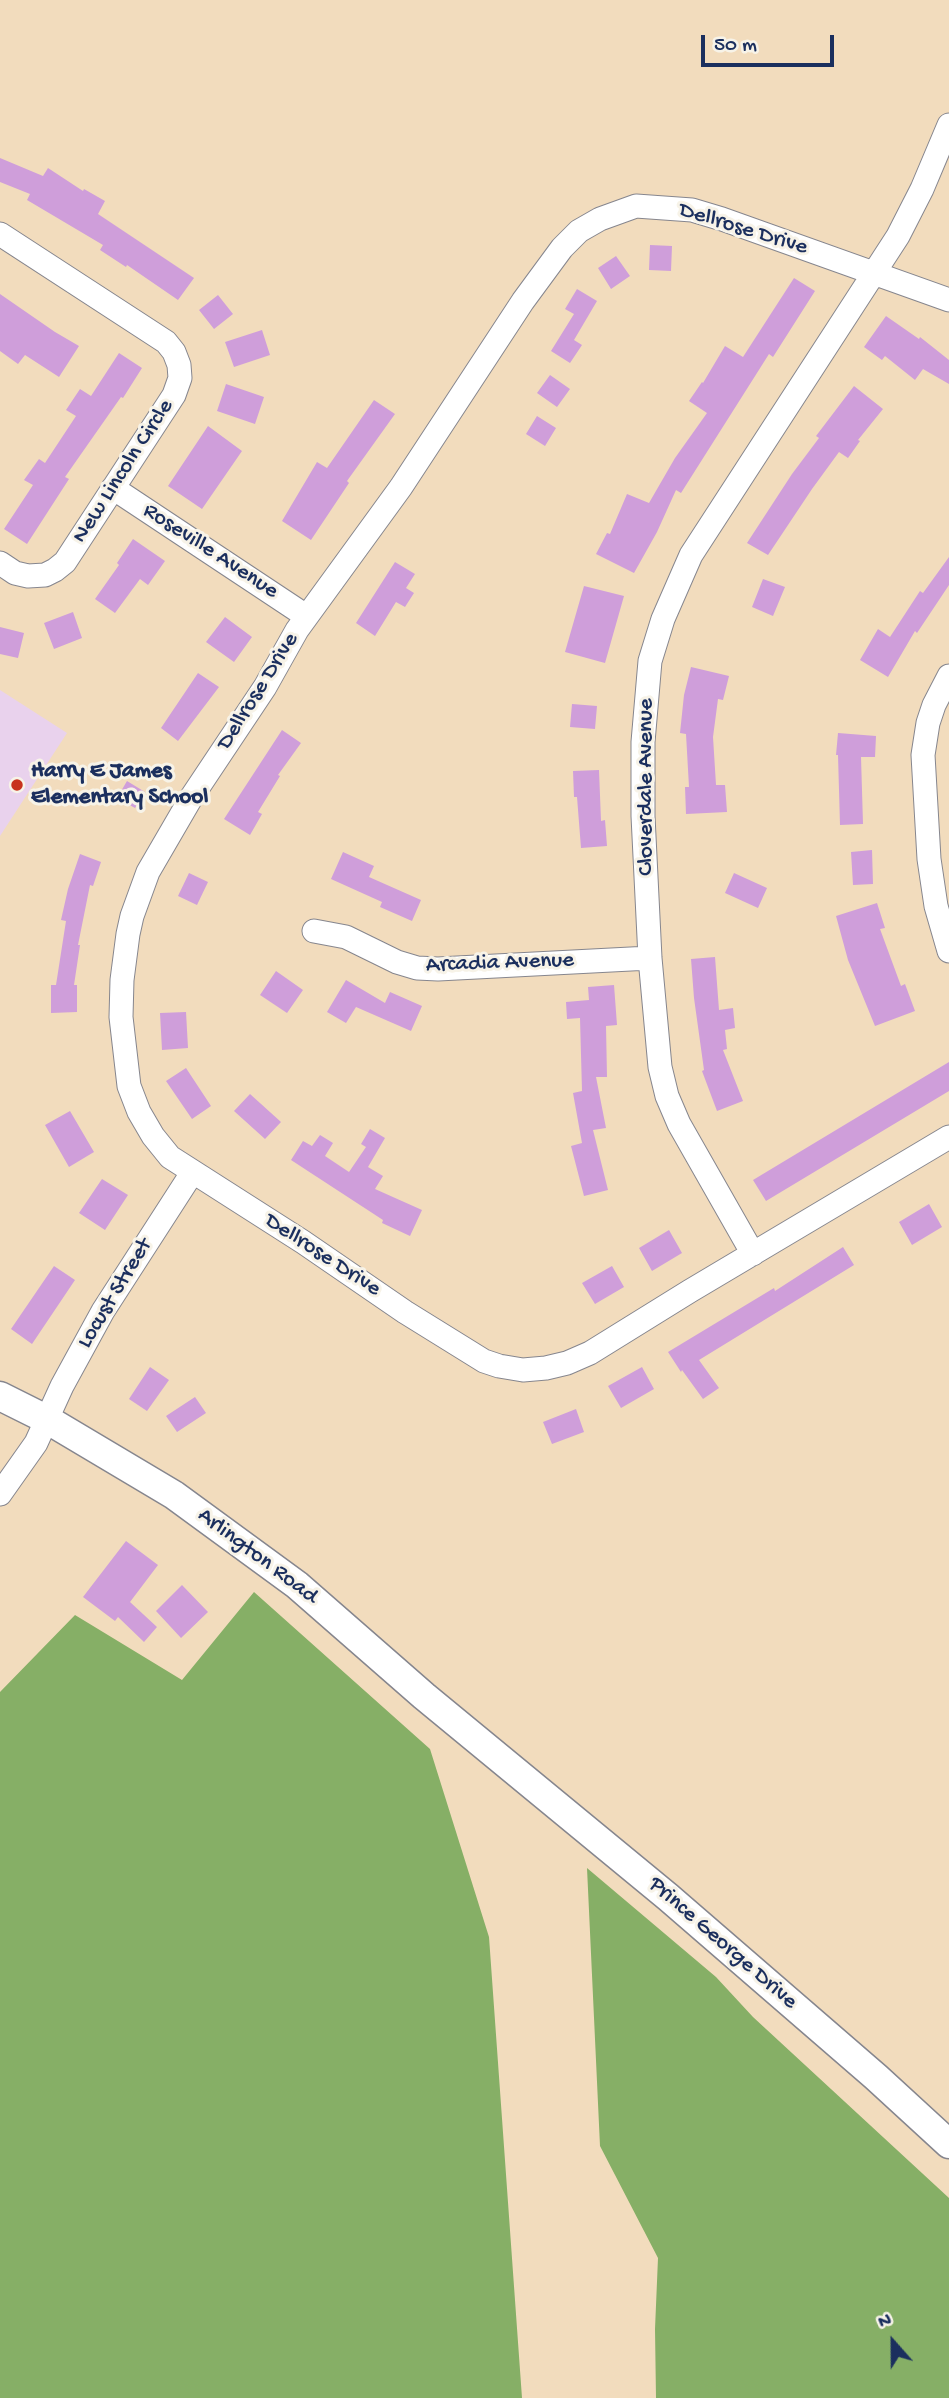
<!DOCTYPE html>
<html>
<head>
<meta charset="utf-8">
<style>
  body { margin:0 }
  #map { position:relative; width:949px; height:2398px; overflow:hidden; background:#f2dcbd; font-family:"Gochi Hand",sans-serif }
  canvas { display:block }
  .north { position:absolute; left:858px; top:2307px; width:70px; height:70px; -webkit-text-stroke:5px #f7f3e8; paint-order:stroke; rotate:339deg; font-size:19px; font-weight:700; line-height:28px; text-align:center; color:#1b2f5e }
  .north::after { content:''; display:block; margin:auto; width:24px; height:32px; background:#1b2f5e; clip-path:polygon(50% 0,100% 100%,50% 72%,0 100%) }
  .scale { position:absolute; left:701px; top:35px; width:133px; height:32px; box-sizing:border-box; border:4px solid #1b2f5e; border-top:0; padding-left:9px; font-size:21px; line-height:24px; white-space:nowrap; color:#1b2f5e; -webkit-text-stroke:5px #f7f3e8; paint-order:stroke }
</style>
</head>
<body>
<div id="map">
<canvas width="949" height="2398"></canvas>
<div class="north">N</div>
<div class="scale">50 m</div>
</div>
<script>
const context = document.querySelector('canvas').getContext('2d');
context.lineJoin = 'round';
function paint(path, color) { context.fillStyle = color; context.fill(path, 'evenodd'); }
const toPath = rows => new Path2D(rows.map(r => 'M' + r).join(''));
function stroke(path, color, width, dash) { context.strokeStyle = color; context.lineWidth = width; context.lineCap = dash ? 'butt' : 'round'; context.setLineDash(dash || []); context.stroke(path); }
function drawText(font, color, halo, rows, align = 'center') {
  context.font = font + ' "Gochi Hand",sans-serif'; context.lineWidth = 6; context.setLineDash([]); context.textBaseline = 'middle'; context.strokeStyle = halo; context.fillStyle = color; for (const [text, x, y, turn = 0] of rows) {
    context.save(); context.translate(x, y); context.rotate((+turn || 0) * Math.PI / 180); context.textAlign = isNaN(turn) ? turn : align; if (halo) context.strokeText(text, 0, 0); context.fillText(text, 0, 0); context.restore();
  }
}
paint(toPath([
  [0,690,67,733,0,836]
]), '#e9d2ed');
paint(toPath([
  [254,1592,430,1749,489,1937,522,2398,0,2398,0,1692,75,1615,182,1680],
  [587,1868,716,1977,753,2017,949,2198,949,2398,656,2398,655,2329,658,2258,600,2146]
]), '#86af66');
paint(toPath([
  [0,158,43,176,48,168,83,191,84,189,105,201,98,214,194,278,178,300,127,265,126,267,100,250,103,245,27,200,30,194,0,182],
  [650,245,672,246,671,271,649,270],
  [616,256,630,276,611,289,598,268],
  [794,278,815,291,773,357,769,354,681,493,676,490,657,532,634,573,596,554,607,533,610,534,627,494,649,503,675,458,707,413,689,401,702,382,703,383,725,346,743,357],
  [577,289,597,301,574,340,582,345,570,363,551,351,574,314,565,309],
  [0,294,55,332,79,346,59,377,25,355,18,364,0,351],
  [218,295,233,314,214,329,199,310],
  [886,316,919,339,920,337,949,360,949,384,923,369,915,380,885,356,882,360,864,347],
  [262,330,270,355,234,367,225,342],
  [119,353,142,368,123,398,121,397,65,477,69,479,27,544,4,529,33,485,24,480,39,459,45,463,76,416,66,410,80,389,91,396],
  [550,375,570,389,557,407,537,393],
  [226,384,264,397,255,424,217,411],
  [854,386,883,409,858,440,860,441,848,458,839,452,812,489,768,555,747,543,792,474,819,438,816,436],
  [374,400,395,414,347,481,349,483,311,540,282,521,317,462,327,468],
  [537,416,556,428,545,446,526,434],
  [208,426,242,451,202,509,168,486],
  [133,539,165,561,148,585,140,579,115,613,95,599,119,565,117,563],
  [949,557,949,585,917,633,915,631,888,677,860,660,878,629,890,637,920,591,923,593],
  [395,562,415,574,406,588,414,593,405,607,396,602,375,636,356,623],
  [763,579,785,587,773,616,752,607],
  [584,586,624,596,605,663,565,652],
  [73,612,82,638,54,649,44,623],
  [225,617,252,637,234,662,206,642],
  [0,627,24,633,18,658,0,654],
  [691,667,729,676,723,700,718,699,713,737,716,785,725,785,727,812,686,814,685,787,689,787,686,734,680,733,684,695],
  [198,673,219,687,178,741,161,728],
  [572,704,597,706,595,729,570,727],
  [282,730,301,743,278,775,280,776,258,812,262,814,250,835,224,819],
  [838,733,876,736,875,757,861,757,863,824,840,825,838,755,836,755],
  [599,770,601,821,605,820,607,846,581,848,577,797,574,797,573,771],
  [127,781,145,792,135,808,117,798],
  [872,850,873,884,853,885,851,852],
  [343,852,374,866,369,877,421,900,412,921,380,907,382,902,331,879],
  [80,854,101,862,93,886,90,885,78,945,80,945,74,985,77,985,77,1012,51,1013,51,985,56,985,66,921,61,920,68,889],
  [189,873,208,882,197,905,178,896],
  [734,873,767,888,758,908,725,893],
  [877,903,885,928,880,929,901,986,905,984,915,1011,875,1026,848,960,836,916],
  [715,957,719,1010,733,1008,735,1028,725,1030,727,1049,723,1050,743,1101,717,1111,702,1071,704,1070,694,998,691,959],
  [276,971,303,990,287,1013,260,995],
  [346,980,385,1003,390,992,422,1006,411,1031,356,1007,346,1023,327,1012],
  [614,985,617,1025,606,1026,607,1077,596,1077,606,1128,593,1130,608,1190,584,1196,571,1146,582,1143,573,1093,582,1091,580,1018,567,1019,566,1002,589,1000,588,987],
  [186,1012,188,1048,162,1050,160,1013],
  [949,1062,949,1091,766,1201,753,1180],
  [186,1068,211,1106,192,1119,166,1081],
  [250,1094,281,1122,265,1139,234,1111],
  [70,1111,94,1152,69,1167,45,1125],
  [370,1129,385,1138,368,1167,383,1176,375,1189,422,1210,410,1236,382,1223,383,1220,291,1160,303,1141,312,1146,320,1135,333,1143,325,1156,349,1172,366,1147,361,1144],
  [102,1179,128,1195,105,1230,79,1213],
  [929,1204,942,1227,912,1245,899,1222],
  [669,1230,682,1253,652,1271,639,1248],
  [843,1247,854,1265,699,1360,719,1388,703,1399,682,1370,681,1372,668,1352,774,1288,775,1291],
  [54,1266,75,1280,32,1344,11,1329],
  [612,1266,624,1287,595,1304,582,1283],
  [150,1367,169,1380,147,1411,129,1399],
  [642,1367,654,1389,621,1408,608,1386],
  [195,1397,206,1413,177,1432,166,1416],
  [576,1409,584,1432,552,1444,543,1422],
  [126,1541,158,1565,130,1602,157,1627,144,1642,118,1617,115,1621,83,1597],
  [182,1585,208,1612,181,1638,156,1611]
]), '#cf9eda');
const minor = toPath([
  [0,234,166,342,174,352,179,365,180,378,174,395,65,562,55,570,45,575,28,576,15,573,0,563],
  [949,300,722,219,692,210,636,206,600,219,579,231,562,248,523,301,401,487,297,630,265,687,191,798,148,872,132,916,128,934,122,980,121,1017,129,1086,139,1112,153,1136,170,1157,303,1242,405,1312,484,1361,499,1366,523,1370,546,1368,567,1363,590,1353,690,1291,949,1137],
  [113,488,306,616],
  [949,676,934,705,928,723,923,755,929,859,936,906,949,951],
  [314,931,346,937,397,962,417,968,438,969,650,958],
  [753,1254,679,1124,667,1096,660,1067,650,958,643,816,643,742,650,661,663,619,691,555,898,236,922,189,949,125],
  [0,1494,36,1443,62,1386,103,1311,192,1173]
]);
const major = toPath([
  [0,1396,48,1420,174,1495,297,1585,424,1696,668,1897,876,2077,949,2144]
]);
stroke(minor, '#86868e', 25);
stroke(major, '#86868e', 31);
stroke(minor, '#fff', 23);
stroke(major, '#fff', 28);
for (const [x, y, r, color] of [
  [17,785,7,"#c8321e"]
]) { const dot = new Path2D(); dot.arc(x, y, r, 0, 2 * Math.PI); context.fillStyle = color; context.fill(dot); stroke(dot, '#f7f3e8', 2.5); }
drawText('23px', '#1b2f5e', '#f7f3e8', [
  ["Dellrose Drive",743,230,17],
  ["New Lincoln Circle",124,472,-57],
  ["Roseville Avenue",210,552,33],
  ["Dellrose Drive",259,692,-58],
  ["Cloverdale Avenue",647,787,-90],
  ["Arcadia Avenue",500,964,-2],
  ["Dellrose Drive",322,1256,33],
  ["Locust Street",116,1294,-59],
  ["Arlington Road",257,1557,37],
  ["Prince George Drive",722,1944,41]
]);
drawText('bold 23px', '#1b2f5e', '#f7f3e8', [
  ["Harry E James",31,772],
  ["Elementary School",31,798]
], 'left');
</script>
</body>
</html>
